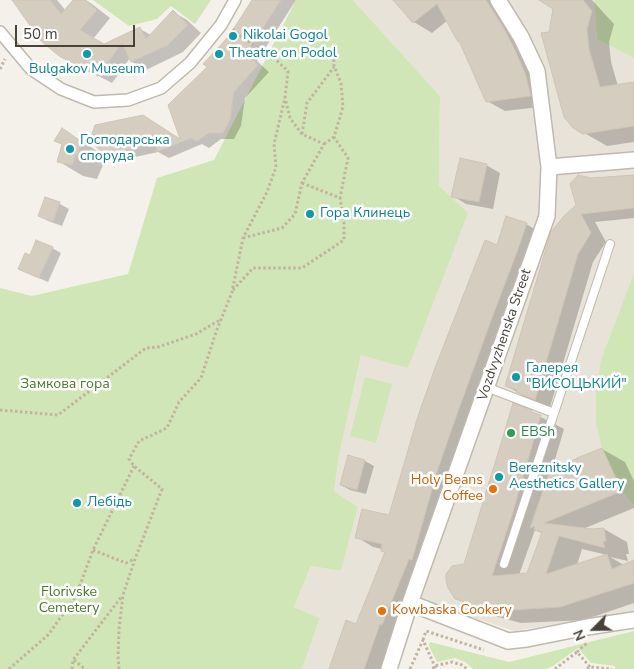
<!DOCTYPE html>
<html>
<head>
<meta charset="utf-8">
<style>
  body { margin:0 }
  #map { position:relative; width:634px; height:669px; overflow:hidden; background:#f4f1eb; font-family:"Nunito Sans",sans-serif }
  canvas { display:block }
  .north { position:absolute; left:569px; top:604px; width:50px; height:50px; -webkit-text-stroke:4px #fff; paint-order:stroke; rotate:247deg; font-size:14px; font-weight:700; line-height:20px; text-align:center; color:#484239 }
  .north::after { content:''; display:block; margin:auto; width:18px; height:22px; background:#484239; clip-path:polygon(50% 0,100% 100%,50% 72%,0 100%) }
  .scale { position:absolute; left:15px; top:25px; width:120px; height:22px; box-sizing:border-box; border:2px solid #484239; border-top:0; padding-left:6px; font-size:15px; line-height:18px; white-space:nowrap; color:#484239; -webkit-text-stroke:4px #fff; paint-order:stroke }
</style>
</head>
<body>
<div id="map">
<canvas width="634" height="669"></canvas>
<div class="north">N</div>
<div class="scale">50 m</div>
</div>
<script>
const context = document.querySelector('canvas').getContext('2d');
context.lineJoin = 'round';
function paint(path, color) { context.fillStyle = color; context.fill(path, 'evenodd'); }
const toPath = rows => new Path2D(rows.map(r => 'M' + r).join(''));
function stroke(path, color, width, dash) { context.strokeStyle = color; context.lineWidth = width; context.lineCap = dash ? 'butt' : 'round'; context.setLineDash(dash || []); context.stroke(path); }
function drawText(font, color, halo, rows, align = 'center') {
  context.font = font + ' "Nunito Sans",sans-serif'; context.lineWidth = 5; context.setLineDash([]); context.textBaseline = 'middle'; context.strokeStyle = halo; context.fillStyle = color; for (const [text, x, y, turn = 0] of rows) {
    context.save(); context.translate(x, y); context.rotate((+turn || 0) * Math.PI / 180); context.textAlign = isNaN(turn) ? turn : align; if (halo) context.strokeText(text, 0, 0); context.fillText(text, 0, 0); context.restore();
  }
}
paint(toPath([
  [353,0,594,0,597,39,634,57,634,297,601,362,596,391,596,422,622,491,634,506,634,611,514,631,409,596,380,669,302,669,320,618,294,607,311,566,341,571,358,507,334,491,339,456,361,355,439,186,440,96]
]), '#e8e3d9');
paint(toPath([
  [93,0,211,0,195,24,171,6,157,19,129,26],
  [296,0,353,0,440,96,439,186,468,213,408,368,361,355,339,456,334,491,358,507,341,571,311,566,294,607,320,618,302,669,0,669,0,288,32,296,128,274,157,178,214,160],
  [594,0,634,0,634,58,597,39],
  [634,273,634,506,622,491,602,448,596,422,596,391,601,360],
  [365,377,392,384,376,443,350,436],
  [634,631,634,669,615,669,615,666,591,663,578,648,553,666,546,669,473,669,465,662,455,658,437,662,429,646,430,642,509,662]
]), '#d1e6b6');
paint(toPath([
  [13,0,57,0,66,11,75,0,86,0,92,4,110,18,93,39,104,46,140,29,151,35,173,12,187,20,201,33,183,52,146,70,132,62,130,58,112,83,74,63],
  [253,0,296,0,257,61,269,72,245,98,241,126,234,139,221,139,209,148,202,144,169,158,158,152,117,161,105,154,91,139,182,141,209,67],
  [395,0,495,0,548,106,505,111,487,101,461,43,459,41,448,20,432,33,414,22],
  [553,0,592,0,614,24,609,42,611,62,618,86,634,84,634,142,607,146,574,127,550,33,554,9],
  [62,130,87,144,106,158,97,179,83,176,58,161,63,144],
  [486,165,500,173,493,209,466,204,453,196],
  [631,175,634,175,634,218,595,222,606,242,593,262,550,407,532,401,507,386,578,206,591,180],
  [46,198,60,204,69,209,62,226,48,221,39,215],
  [526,224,543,234,383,669,330,669,357,626,386,553,382,550,382,549,373,547,357,537,389,517,498,246],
  [52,248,61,253,48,282,29,274,31,257],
  [531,412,564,429,551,473,602,449,625,462,634,481,634,508,583,529,592,530,604,529,627,542,629,554,626,554,628,561,610,557,624,565,634,561,634,603,584,620,521,623,479,612,456,598,465,565],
  [535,530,543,534,528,574,519,575],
  [582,549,607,555,577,565],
  [349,456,365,461,374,466,366,494,350,490,341,485]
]), '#0003');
const building = toPath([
  [12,0,50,0,61,14,73,0,85,0,97,10,80,30,104,44,140,27,146,39,173,10,188,25,168,45,131,62,122,43,98,76,59,56,41,41,12,0],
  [252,0,281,0,246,54,258,65,234,92,230,120,223,133,209,133,196,142,192,138,156,152,157,143,104,155,90,140,95,125,143,115,180,139,168,105,207,67,203,64,229,36,252,0],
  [393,0,486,0,503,27,514,48,525,73,531,96,486,102,459,41,458,42,437,4,413,23,393,0],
  [539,0,583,0,592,11,587,29,589,49,600,87,634,82,634,126,583,134,573,128,564,117,541,33,549,32,553,9,539,0],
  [62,128,82,142,78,154,76,155,72,165,57,162,62,144,54,141,62,128],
  [460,158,487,164,479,202,451,197,460,158],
  [578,175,591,178,634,175,634,208,581,214,591,233,578,254,535,400,516,392,517,390,505,386,551,232,564,216,576,205,570,184,578,175],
  [45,197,60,202,53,222,38,216,45,197],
  [506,216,527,223,517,252,493,315,452,428,437,472,412,560,409,559,382,625,380,624,364,669,329,669,346,620,356,624,385,552,381,551,382,544,355,538,362,509,389,515,418,416,435,368,485,240,497,245,506,216],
  [36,240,53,247,39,278,18,269,25,253,30,255,36,240],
  [513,403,532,410,531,412,541,415,511,518,492,576,527,573,542,532,534,530,535,526,530,528,549,473,577,458,602,448,622,491,544,523,592,529,604,528,606,541,603,541,605,548,559,536,546,574,607,554,612,569,634,560,634,583,560,607,497,611,455,599,448,588,446,581,446,574,452,566,464,564,499,450,513,403],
  [348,455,365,460,357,490,340,485,348,455]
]);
paint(building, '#d6cdc1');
stroke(building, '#d0c5b4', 1);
const service = toPath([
  [486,387,554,413],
  [504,564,610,244]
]);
const pedestrian = toPath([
  [0,32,31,69,61,89,94,102,128,100,161,88,190,63,221,25,235,0]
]);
const minor = toPath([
  [549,167,634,160],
  [410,603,508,641,527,639,587,627,634,620],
  [389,669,410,603,547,216,549,167,537,71,521,37,498,0]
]);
stroke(service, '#c0b9ad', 10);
stroke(pedestrian, '#c0b9ad', 14);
stroke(minor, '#c0b9ad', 18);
stroke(toPath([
  [0,69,5,59],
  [302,134,307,103,334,67],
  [324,144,334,137],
  [302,183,340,198,348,158,334,137,343,107,341,83,334,66,334,52],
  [243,238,282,228,295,214,302,183,324,144,302,134,290,118,285,98],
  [233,290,253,268,302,268,344,240,344,222,340,198],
  [0,410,58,415,146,348,158,347,196,334,218,321,219,318],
  [93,550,126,563,134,559],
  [423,640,426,631,484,650],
  [577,652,588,642],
  [74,660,85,669],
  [9,669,48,635,76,596,93,550,134,466],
  [72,669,73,660,122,596],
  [119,669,118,656,119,629,123,595,135,559,162,489,134,466,129,459,139,441,167,428,179,402,201,378,216,332,232,292,243,238,267,192,276,167,274,144,285,98,288,71,274,58,243,38,233,29],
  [410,669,423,640,436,669],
  [433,669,434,666,452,662,462,665,467,669],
  [555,669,577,652,590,667],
  [587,669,590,667,612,669]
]), '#c1b49f', 3, [2.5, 2.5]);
stroke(service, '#fff', 8);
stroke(pedestrian, '#fff', 11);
stroke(minor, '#fff', 15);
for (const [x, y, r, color] of [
  [233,36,5,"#0f9aa8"],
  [87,54,5,"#0f9aa8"],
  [219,54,5,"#0f9aa8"],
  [70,149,5,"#0f9aa8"],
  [310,214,5,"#0f9aa8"],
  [516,377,5,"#0f9aa8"],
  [511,433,5,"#2e9e5b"],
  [499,477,5,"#0f9aa8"],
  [493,489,5,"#e8710a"],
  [77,503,5,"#0f9aa8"],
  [382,611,5,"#e8710a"]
]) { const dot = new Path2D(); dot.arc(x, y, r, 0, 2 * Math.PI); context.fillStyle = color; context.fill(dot); stroke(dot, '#fff', 2); }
drawText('14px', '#0d838f', '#fff', [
  ["Nikolai Gogol",243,36],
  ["Theatre on Podol",229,54],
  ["Bulgakov Museum",87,70,"center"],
  ["Господарська",80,141],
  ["споруда",80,157],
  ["Гора Клинець",320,214],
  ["Галерея",526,369],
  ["\"ВИСОЦЬКИЙ\"",526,385],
  ["Bereznitsky",509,469],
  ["Aesthetics Gallery",509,485],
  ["Лебідь",87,503]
], 'left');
drawText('14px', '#484239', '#fff', [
  ["Vozdvyzhenska Street",505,335,-71]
]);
drawText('14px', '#4c782e', '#fff', [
  ["Замкова гора",65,385],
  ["Florivske",69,593],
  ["Cemetery",69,609]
]);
drawText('14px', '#27864d', '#fff', [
  ["EBSh",521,433]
], 'left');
drawText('14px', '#c56008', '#fff', [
  ["Holy Beans",483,481],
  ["Coffee",483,497],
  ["Kowbaska Cookery",392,611,"left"]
], 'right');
</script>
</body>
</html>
